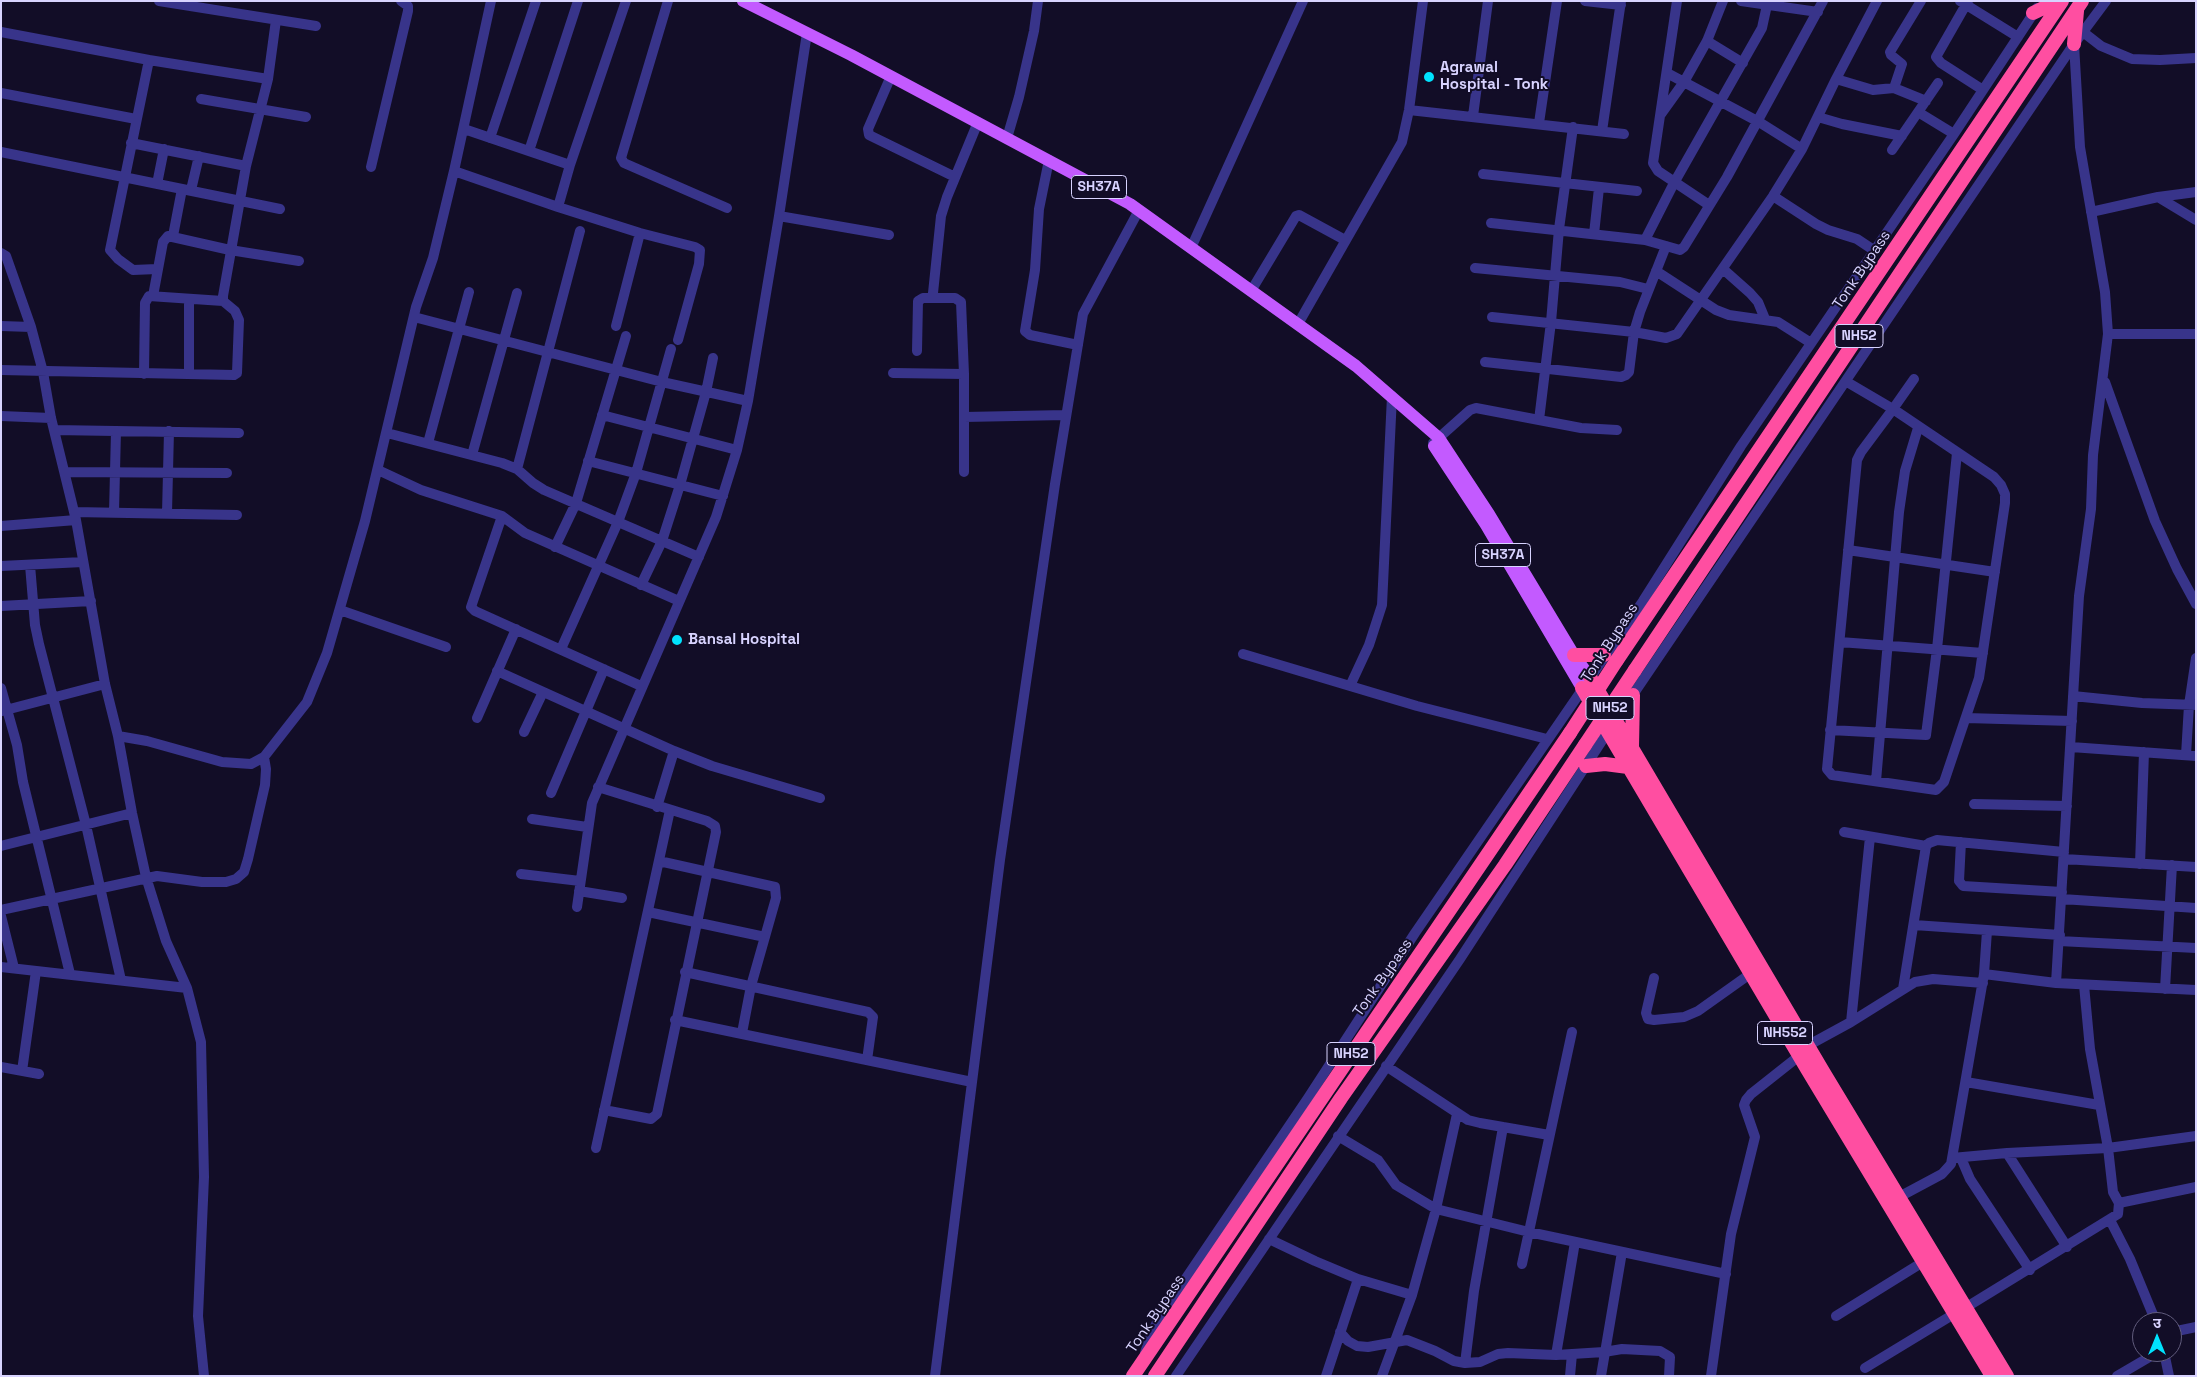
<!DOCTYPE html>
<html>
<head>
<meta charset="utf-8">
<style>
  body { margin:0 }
  #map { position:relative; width:2197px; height:1377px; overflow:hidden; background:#120d27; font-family:"Space Grotesk","Noto Sans Devanagari",sans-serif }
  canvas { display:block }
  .frame { position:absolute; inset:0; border:2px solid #d8d3ff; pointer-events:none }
  .north { position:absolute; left:2132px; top:1312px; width:50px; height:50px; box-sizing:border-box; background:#120d27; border:1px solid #615c7d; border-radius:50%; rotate:0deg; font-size:14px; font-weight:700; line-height:20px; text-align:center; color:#d8d3ff }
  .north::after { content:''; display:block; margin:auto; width:18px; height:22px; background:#00e2fe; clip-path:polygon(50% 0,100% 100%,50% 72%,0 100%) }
</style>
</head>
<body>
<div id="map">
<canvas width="2197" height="1377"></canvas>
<div class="frame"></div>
<div class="north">उ</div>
</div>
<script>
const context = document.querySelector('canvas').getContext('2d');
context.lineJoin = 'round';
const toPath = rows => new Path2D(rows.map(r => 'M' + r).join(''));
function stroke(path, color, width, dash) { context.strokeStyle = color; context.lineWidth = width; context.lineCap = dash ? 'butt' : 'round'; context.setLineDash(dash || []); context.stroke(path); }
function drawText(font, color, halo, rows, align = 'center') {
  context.font = font + ' "Space Grotesk",sans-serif'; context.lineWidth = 4; context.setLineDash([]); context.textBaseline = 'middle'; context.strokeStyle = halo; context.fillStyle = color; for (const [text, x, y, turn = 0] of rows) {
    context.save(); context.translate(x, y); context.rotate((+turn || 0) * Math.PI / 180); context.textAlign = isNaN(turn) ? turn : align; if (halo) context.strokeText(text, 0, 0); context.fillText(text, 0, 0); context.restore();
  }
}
stroke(toPath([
  [159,1,316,26],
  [668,1,621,158,624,163,727,208],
  [1585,1,1621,5],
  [1677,1,1653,163,1658,171,1709,205],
  [1741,1,1818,12],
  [1960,1,2018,37],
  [1968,1,1936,57,1941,63,1983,90],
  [1,32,149,60,268,79],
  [2083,32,2101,46,2132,59,2160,60,2196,58],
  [1707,41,1743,63],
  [149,60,110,250,118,259,133,270,157,269],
  [1667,73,1759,122,1802,149],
  [891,76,868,129,869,135,955,177],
  [1836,79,1873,90,1894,88,1926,101],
  [1894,88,1902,64,1891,55,1890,52,1921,1],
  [1,93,136,119],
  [201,99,306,117],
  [1409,110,1624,134],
  [1918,112,1954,134],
  [1661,114,1684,82,1707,41,1723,1],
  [1473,116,1488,1],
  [1818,117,1842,124,1902,136],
  [1539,123,1557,1],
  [464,129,570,165],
  [1602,131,1621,1],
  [490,138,536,1],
  [1007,138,1019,97,1034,31,1038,1],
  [131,143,246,166],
  [1892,150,1938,83],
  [529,151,578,1],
  [1,152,280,209],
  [1049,160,1039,209,1035,270,1025,331,1030,335,1078,345],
  [371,167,408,11,408,6,401,1],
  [454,171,558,207,640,233,695,247,700,250,699,264,678,340],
  [1483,174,1637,191],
  [157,184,164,149],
  [191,190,199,156],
  [1773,196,1816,224,1828,230,1857,239,1875,251],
  [2158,197,2196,220],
  [558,207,570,165,626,1],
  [2091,212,2158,197,2196,192],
  [779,216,889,235],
  [1491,223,1645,240,1680,250,1684,247,1727,177,1823,1],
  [1594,234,1599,188],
  [173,236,182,189],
  [1645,240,1674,183,1762,28,1767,5],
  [1191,248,1303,1],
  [1,253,6,256,31,327,43,372,51,418,76,520,105,684,118,736,132,813,146,877,166,941,187,988,201,1042,204,1177,198,1316,204,1376],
  [1475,268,1620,282,1648,289],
  [1723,269,1750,293,1758,302,1765,319],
  [1656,271,1716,310,1729,315,1778,322,1811,343],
  [1251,291,1296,216,1299,215,1345,240],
  [153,296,163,242,168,236,230,250,299,261],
  [189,299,189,374],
  [414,317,662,382,748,401],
  [1492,317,1634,332,1666,338,1677,334,1773,196,1802,149,1836,79,1877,1],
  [1298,324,1402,142,1409,110,1423,1],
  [1,326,31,327],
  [616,326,640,233],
  [2108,334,2196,334],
  [917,351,918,301,923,298,934,298],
  [1485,362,1621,377,1626,375,1629,372,1634,332,1640,312,1666,246],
  [1,370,234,375,237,373,239,320,235,311,223,301,223,296,246,166,268,79,276,20],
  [893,373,964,374],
  [144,374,145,303,149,296,223,301],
  [1847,382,1893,409,1994,477,2001,485,2005,494,2005,503,1979,678,1944,782,1936,790,1832,775,1827,769,1857,460,1861,452,1893,409,1914,379],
  [2105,382,2155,521,2177,569,2196,604],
  [602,415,737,450],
  [1,416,51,418],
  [964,417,1066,415],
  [1539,420,1551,322,1559,229,1573,127],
  [54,430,239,433],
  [387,433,502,463,517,469,533,483,544,490,699,557],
  [428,443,469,292],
  [1433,443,1470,410,1476,408,1581,428,1617,430],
  [472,455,517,293],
  [588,461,723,496],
  [517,469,580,231],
  [378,470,421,490,502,516,525,533,679,601],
  [65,472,227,473],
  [964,472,964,374,961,302,955,298,934,298,933,293,941,216,947,197,978,122],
  [74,512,237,515],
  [114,512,116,431],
  [167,513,169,431],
  [502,516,471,607,475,611,641,686],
  [1,526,76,520],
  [555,547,576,503,626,336],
  [1848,550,1995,572],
  [30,565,35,625,39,644,86,825,121,980],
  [1,566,83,562],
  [641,585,662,541,680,485,706,392,713,358],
  [1,606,91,601],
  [340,610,446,647],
  [1840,642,1983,653],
  [561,649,618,522,636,473,671,349],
  [1243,654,1417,706,1547,739],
  [497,671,674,751,712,766,820,798],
  [1350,686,1369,645,1382,605,1392,396],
  [1,688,17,745,23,782,70,974],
  [2073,696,2142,703,2196,705],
  [2,711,105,684],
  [477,718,516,629],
  [1966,718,2072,721],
  [1830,730,1926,735,1937,649,1957,453],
  [524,732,543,692],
  [118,736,147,741,222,762,251,764,264,757,307,702,327,653,365,521,416,307,433,258,454,171,491,1],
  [2071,747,2196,756],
  [2186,755,2189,705,2196,658],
  [1876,781,1899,512,1905,471,1918,428],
  [598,787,707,821,715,826,716,832,657,1114,651,1119,604,1110],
  [551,793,604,669],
  [1974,804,2067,806],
  [657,807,674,751],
  [532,819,587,827],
  [1844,832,1926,846],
  [1961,842,1959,881,1963,886,2062,892],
  [1,846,132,813],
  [2064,859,2196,867],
  [659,861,775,887,776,898,751,986,742,1033],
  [2140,864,2144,752],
  [521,874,580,881],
  [579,891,622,898],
  [2062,899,2196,908],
  [577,907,592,803,716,517,737,450,748,401,779,216,807,33],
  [1,910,157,876,202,882,226,882,236,879,244,872,248,859,265,785,266,769,264,757],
  [648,912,765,937],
  [1,916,14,968],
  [1914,925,2060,935],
  [2059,941,2196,948],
  [1,967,187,988],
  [685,972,868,1012,873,1017,867,1060],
  [1984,974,2056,983,2196,990],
  [1654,978,1646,1013,1648,1019,1654,1020,1684,1017,1698,1011,1750,974],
  [2056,983,2079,596,2091,509,2093,455,2108,334,2105,292,2080,147,2074,44],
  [1903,989,1926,846,1929,843,1937,840,2064,852],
  [2165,989,2172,865],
  [675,1020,972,1082],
  [1851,1022,1870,837],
  [1807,1046,1851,1022,1915,982,1933,979,1983,983],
  [1386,1066,1468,1120,1480,1123,1549,1135],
  [1,1067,39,1074],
  [22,1071,36,971],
  [1966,1082,2099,1105],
  [1338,1136,1378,1160,1396,1185,1436,1209,1529,1232,1726,1274],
  [596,1148,670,810],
  [2007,1153,2067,1247],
  [1952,1158,2007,1153,2108,1148,2196,1136],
  [1961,1158,1970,1179,2030,1270],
  [1899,1197,1942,1174,1951,1164,1984,974,1987,931],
  [2119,1203,2196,1187],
  [2110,1220,2130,1259,2156,1322],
  [1269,1239,1315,1261,1358,1279,1412,1295],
  [1522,1264,1572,1032],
  [1965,1308,2118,1214,2119,1203,2113,1192,2108,1148,2090,1049,2084,985],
  [1836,1316,1923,1262],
  [1340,1332,1348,1341,1357,1346,1368,1347,1407,1340,1435,1351,1454,1361,1465,1363,1480,1362,1498,1354,1508,1353,1556,1355,1604,1352,1622,1349,1660,1351,1670,1357,1669,1376],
  [2172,1332,2196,1327],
  [2164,1352,2169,1376],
  [1145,1353,1150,1337,1159,1318,1308,1098,1415,933,1643,601,1741,446,1954,134,2037,8],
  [1556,1355,1575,1242],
  [1465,1363,1474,1291,1503,1127],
  [1865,1368,1954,1314],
  [935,1376,1000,860,1055,484,1083,314,1139,210],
  [1176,1376,1460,959,1607,733,2074,44,2106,1],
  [1326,1376,1358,1279],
  [1382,1376,1412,1295,1436,1209,1457,1114],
  [1570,1376,1572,1354],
  [1601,1376,1622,1252],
  [1711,1376,1731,1234,1755,1137,1744,1105,1746,1100,1751,1094,1799,1056],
  [2117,1376,2158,1352]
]), '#38348a', 10);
stroke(toPath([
  [743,1,851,55,1130,204,1356,366,1439,438,1489,514,1574,655,1590,677],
  [1434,446,1486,525,1582,688]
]), '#c35aff', 12);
stroke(toPath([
  [2033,13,2058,1],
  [2074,44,2077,11],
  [1574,655,1604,655],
  [1617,660,2062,1],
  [1635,670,2082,1],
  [1590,677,1824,1073,2007,1376],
  [1582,688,1807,1069,1992,1376],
  [1632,747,1633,695],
  [1586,766,1605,764,1628,767],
  [1133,1376,1570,733],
  [1155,1376,1341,1098,1505,865,1585,745]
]), '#ff4ea1', 14);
stroke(toPath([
  [1570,733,1617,660],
  [1585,745,1635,670]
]), '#ff4ea1', 14);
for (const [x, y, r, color] of [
  [1429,77,6,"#00e2fe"],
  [677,640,6,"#00e2fe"]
]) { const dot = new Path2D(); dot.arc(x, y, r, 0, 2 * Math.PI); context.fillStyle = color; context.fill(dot); stroke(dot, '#120d27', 2); }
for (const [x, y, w] of [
  [1099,187,55],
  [1859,336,48],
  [1503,555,55],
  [1610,708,48],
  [1785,1033,55],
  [1351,1054,48]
]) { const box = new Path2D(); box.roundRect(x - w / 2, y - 11.5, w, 23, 4); context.fillStyle = '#120d27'; context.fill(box); stroke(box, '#d8d3ff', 1); }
drawText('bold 14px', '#d8d3ff', null, [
  ["SH37A",1099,187],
  ["NH52",1859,336],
  ["SH37A",1503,555],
  ["NH52",1610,708],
  ["NH552",1785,1033],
  ["NH52",1351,1054]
]);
drawText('bold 15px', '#d8d3ff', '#120d27', [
  ["Agrawal",1440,68],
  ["Hospital - Tonk",1440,85],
  ["Bansal Hospital",688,640]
], 'left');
drawText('15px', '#d8d3ff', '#120d27', [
  ["Tonk Bypass",1862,270,-56],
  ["Tonk Bypass",1610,643,-57],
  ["Tonk Bypass",1383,978,-55],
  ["Tonk Bypass",1156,1314,-56]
]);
</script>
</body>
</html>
